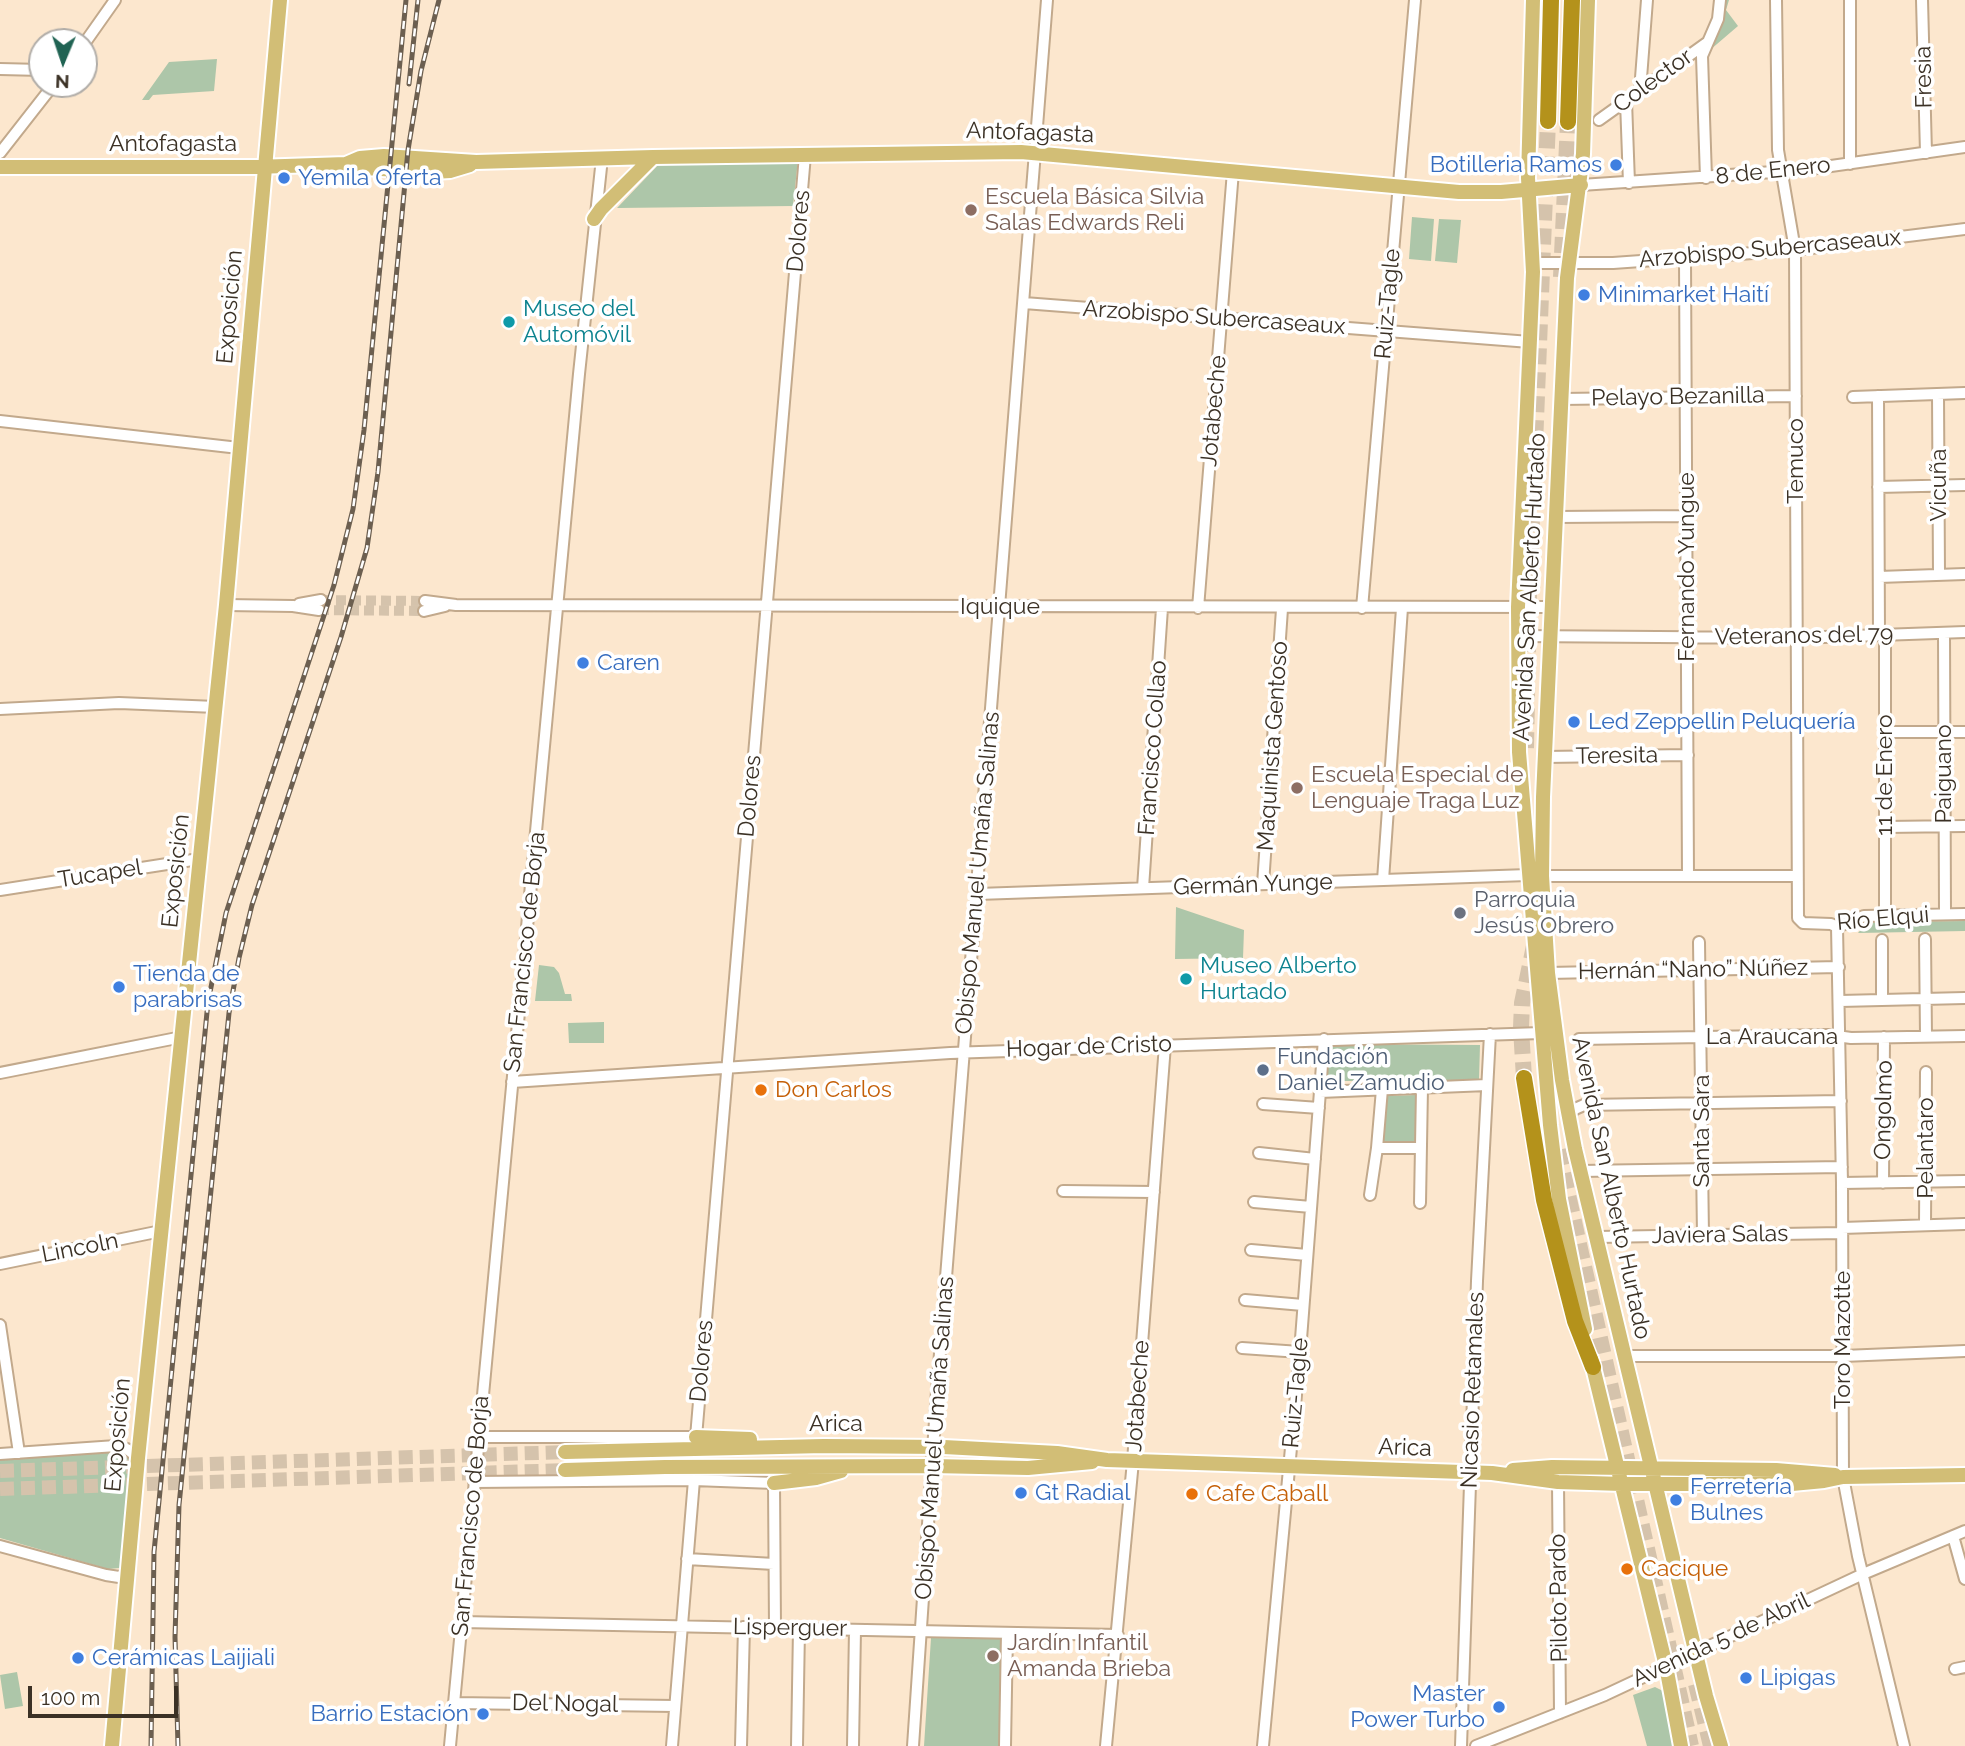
<!DOCTYPE html>
<html>
<head>
<meta charset="utf-8">
<style>
  body { margin:0 }
  #map { position:relative; width:1965px; height:1746px; overflow:hidden; background:#fce7ce; font-family:Raleway,sans-serif }
  canvas { display:block }
  .north { position:absolute; left:28px; top:28px; width:70px; height:70px; box-sizing:border-box; background:#fff; border:2px solid #b1ada8; border-radius:50%; rotate:182deg; font-size:19px; font-weight:700; line-height:28px; text-align:center; color:#3b3125 }
  .north::after { content:''; display:block; margin:auto; width:24px; height:32px; background:#206353; clip-path:polygon(50% 0,100% 100%,50% 72%,0 100%) }
  .scale { position:absolute; left:28px; top:1686px; width:150px; height:32px; box-sizing:border-box; border:4px solid #3b3125; border-top:0; padding-left:9px; font-size:21px; line-height:24px; white-space:nowrap; color:#3b3125; -webkit-text-stroke:5px #fff; paint-order:stroke }
</style>
</head>
<body>
<div id="map">
<canvas width="1965" height="1746"></canvas>
<div class="north">N</div>
<div class="scale">100 m</div>
</div>
<script>
const context = document.querySelector('canvas').getContext('2d');
context.lineJoin = 'round';
function paint(path, color) { context.fillStyle = color; context.fill(path, 'evenodd'); }
const toPath = rows => new Path2D(rows.map(r => 'M' + r).join(''));
function stroke(path, color, width, dash) { context.strokeStyle = color; context.lineWidth = width; context.lineCap = dash ? 'butt' : 'round'; context.setLineDash(dash || []); context.stroke(path); }
function drawText(font, color, halo, rows, align = 'center') {
  context.font = font + ' Raleway,sans-serif'; context.lineWidth = 7; context.setLineDash([]); context.textBaseline = 'middle'; context.strokeStyle = halo; context.fillStyle = color; for (const [text, x, y, turn = 0] of rows) {
    context.save(); context.translate(x, y); context.rotate((+turn || 0) * Math.PI / 180); context.textAlign = isNaN(turn) ? turn : align; if (halo) context.strokeText(text, 0, 0); context.fillText(text, 0, 0); context.restore();
  }
}
paint(toPath([
  [1723,0,1729,0,1726,10,1738,26,1710,50],
  [217,59,214,91,153,95,149,100,142,100,169,62],
  [798,160,793,206,617,208,660,163],
  [1412,217,1434,219,1431,261,1409,259],
  [1439,219,1461,220,1457,263,1435,261],
  [1176,907,1244,930,1243,958,1175,959],
  [1965,921,1965,931,1858,933,1867,922],
  [539,965,554,967,559,973,565,994,571,994,572,1001,535,1001],
  [604,1022,604,1043,569,1043,568,1023],
  [1330,1044,1480,1045,1479,1081,1326,1081],
  [1416,1095,1416,1145,1383,1145,1385,1096],
  [121,1449,133,1461,123,1565,120,1568,108,1569,0,1538,0,1458],
  [931,1638,1003,1639,1002,1746,924,1746],
  [17,1672,23,1706,5,1709,0,1675],
  [1655,1687,1667,1693,1676,1746,1647,1746,1633,1695]
]), '#adc6a9');
stroke(toPath([
  [321,600,425,601],
  [319,610,424,611]
]), '#d5c3ac', 10, [10, 5]);
stroke(toPath([
  [0,1471,565,1452],
  [0,1489,565,1470]
]), '#d5c3ac', 14, [14, 7]);
stroke(toPath([
  [1561,277,1568,122],
  [1526,748,1529,594,1548,121],
  [1524,1078,1521,1028,1522,1003,1534,946],
  [1558,1150,1691,1746],
  [1696,1684,1711,1746]
]), '#d5c3ac', 16, [16, 8]);
const minor = toPath([
  [1776,0,1778,150,1795,250,1798,918,1803,923,1831,924,1837,927,1864,916,1965,914],
  [1850,0,1850,164],
  [1922,0,1926,153],
  [84,44,115,0],
  [0,69,42,70],
  [1640,91,1647,0],
  [1626,101,1629,183],
  [1599,120,1708,42],
  [0,153,54,84],
  [1706,178,1702,56,1718,19,1720,0],
  [1581,185,1803,170,1965,147],
  [1685,259,1688,876],
  [1532,263,1613,263,1795,250,1965,229],
  [1024,303,1530,342],
  [1938,394,1939,575],
  [1878,396,1879,635],
  [1853,397,1965,393],
  [1561,399,1796,396],
  [0,421,239,448],
  [1878,487,1965,485],
  [1556,517,1687,516],
  [1879,577,1965,574],
  [425,601,456,605,1552,607],
  [299,604,321,600],
  [226,605,293,606,319,610],
  [1198,608,1233,171],
  [1362,608,1415,0],
  [424,611,445,606],
  [1944,633,1945,914],
  [1518,636,1796,638,1965,632],
  [0,709,119,703,216,707],
  [1885,732,1965,732],
  [1545,757,1688,755],
  [1885,827,1965,826],
  [1542,876,1797,876],
  [1383,880,1402,608],
  [1263,884,1282,609],
  [1143,888,1162,608],
  [0,890,199,859],
  [978,894,1528,875],
  [1885,915,1885,635],
  [1837,927,1842,1183,1843,1477,1858,1556,1904,1746],
  [1925,939,1926,1036],
  [1882,940,1882,1000],
  [1699,942,1703,1235],
  [1548,973,1839,967],
  [1840,1001,1965,998],
  [1579,1039,1829,1035,1851,1038,1965,1036],
  [0,1073,182,1037],
  [512,1082,950,1053,1541,1033],
  [1320,1092,1487,1085],
  [1263,1104,1319,1108],
  [1568,1116,1575,1109,1584,1105,1841,1101],
  [1377,1148,1421,1148],
  [1259,1153,1315,1159],
  [1580,1171,1842,1167],
  [1842,1183,1965,1181],
  [1883,1183,1884,1037],
  [1063,1191,1154,1192],
  [1370,1195,1377,1148,1382,1089],
  [1254,1202,1311,1207],
  [1420,1203,1422,1088],
  [1925,1225,1926,1072],
  [1842,1228,1965,1224],
  [1597,1237,1842,1233],
  [1251,1250,1307,1255],
  [0,1264,161,1231],
  [1245,1300,1303,1305],
  [0,1325,19,1453],
  [1242,1348,1300,1352],
  [1624,1356,1843,1356,1965,1351],
  [478,1437,696,1437,805,155],
  [0,1454,116,1446,127,1449,138,1458],
  [474,1482,694,1480,774,1483,775,1628],
  [1558,1482,1560,1713],
  [1953,1536,1965,1579],
  [0,1546,106,1575,119,1577,129,1573],
  [687,1559,774,1564],
  [462,1622,1118,1635],
  [1955,1669,1965,1667],
  [454,1703,675,1706],
  [450,1746,579,374,602,158],
  [672,1746,694,1480],
  [741,1746,744,1627],
  [797,1746,799,1629],
  [853,1746,855,1630],
  [913,1746,937,1391,1047,0],
  [1005,1746,1007,1633],
  [1106,1746,1133,1461,1165,1045],
  [1263,1746,1300,1352,1324,1039],
  [1461,1746,1477,1281,1490,1034],
  [1476,1746,1605,1695,1863,1574,1965,1531]
]);
const major = toPath([
  [1533,0,1528,178,1533,272,1518,607,1519,752,1550,1125,1559,1199,1585,1329],
  [1588,0,1583,154,1567,278,1543,797,1542,876,1548,973,1562,1080,1575,1149,1706,1696,1721,1746],
  [346,164,360,158,384,156,476,162,653,157,1021,152,1459,192,1501,192,1581,185],
  [0,167,255,167,346,164,364,168,433,172,450,171,470,165],
  [594,219,601,209,653,157],
  [1591,1359,1666,1666,1681,1746],
  [696,1437,750,1439],
  [565,1452,824,1446,944,1447,1057,1453,1107,1460,1492,1473,1558,1482,1622,1484,1792,1484,1824,1481,1843,1477,1965,1475],
  [565,1470,665,1467,932,1466,1028,1468,1092,1462],
  [1513,1470,1552,1467,1776,1470,1835,1475],
  [774,1483,816,1478,841,1471],
  [112,1746,138,1458,226,605,280,0]
]);
const highway = toPath([
  [1548,121,1551,0],
  [1568,122,1572,0],
  [1524,1078,1544,1200,1575,1321,1593,1367]
]);
stroke(minor, '#c2a98c', 14);
stroke(major, '#fff', 18);
stroke(highway, '#fff', 19);
stroke(minor, '#fff', 10);
stroke(major, '#d2be76', 14);
stroke(highway, '#b4921b', 16);
const rail = toPath([
  [409,84,418,0],
  [151,1746,154,1552,208,1002,226,913,334,585,353,509,364,430,406,0],
  [178,1746,175,1637,179,1505,229,1013,239,958,252,905,341,637,367,548,378,472,408,150,421,71,439,0]
]);
stroke(rail, '#6c5f50', 5);
stroke(rail, '#fff', 2.5, [8]);
for (const [x, y, r, color] of [
  [1616,165,7,"#3f7fe0"],
  [284,178,7,"#3f7fe0"],
  [971,210,7,"#8d6e63"],
  [1584,295,7,"#3f7fe0"],
  [509,322,7,"#0f9aa8"],
  [583,663,7,"#3f7fe0"],
  [1574,722,7,"#3f7fe0"],
  [1297,788,7,"#8d6e63"],
  [1460,913,7,"#6b7280"],
  [1186,979,7,"#0f9aa8"],
  [119,987,7,"#3f7fe0"],
  [1263,1070,7,"#5c6f8a"],
  [761,1090,7,"#e8710a"],
  [1021,1493,7,"#3f7fe0"],
  [1192,1494,7,"#e8710a"],
  [1676,1500,7,"#3f7fe0"],
  [1627,1569,7,"#e8710a"],
  [993,1656,7,"#8d6e63"],
  [78,1658,7,"#3f7fe0"],
  [1746,1678,7,"#3f7fe0"],
  [1499,1707,7,"#3f7fe0"],
  [483,1714,7,"#3f7fe0"]
]) { const dot = new Path2D(); dot.arc(x, y, r, 0, 2 * Math.PI); context.fillStyle = color; context.fill(dot); stroke(dot, '#fff', 2.5); }
drawText('23px', '#3b3125', '#fff', [
  ["Fresia",1924,77,-91],
  ["Colector",1653,81,-36],
  ["Antofagasta",1030,133,2],
  ["Antofagasta",173,144],
  ["8 de Enero",1773,171,-6],
  ["Dolores",799,231,-85],
  ["Arzobispo Subercaseaux",1770,249,-5],
  ["Ruiz-Tagle",1388,304,-85],
  ["Exposición",230,307,-85],
  ["Arzobispo Subercaseaux",1214,318,4],
  ["Pelayo Bezanilla",1678,397,-1],
  ["Jotabeche",1214,411,-85],
  ["Temuco",1796,461,-90],
  ["Vicuña",1939,485,-90],
  ["Fernando Yungue",1687,567,-90],
  ["Avenida San Alberto Hurtado",1530,587,-87],
  ["Iquique",1000,607],
  ["Veteranos del 79",1804,636,-1],
  ["Maquinista Gentoso",1273,746,-86],
  ["Francisco Collao",1153,748,-86],
  ["Teresita",1617,756,-1],
  ["Paiguano",1944,774,-90],
  ["11 de Enero",1885,775,-90],
  ["Dolores",750,796,-85],
  ["Exposición",176,871,-84],
  ["Obispo Manuel Umaña Salinas",978,873,-85],
  ["Tucapel",100,874,-9],
  ["Germán Yunge",1253,885,-2],
  ["Río Elqui",1883,919,-5],
  ["San Francisco de Borja",525,952,-84],
  ["Hernán “Nano” Núñez",1693,970,-1],
  ["La Araucana",1772,1037],
  ["Hogar de Cristo",1089,1047,-2],
  ["Ongolmo",1884,1110,-89],
  ["Santa Sara",1702,1131,-90],
  ["Pelantaro",1926,1148,-90],
  ["Avenida San Alberto Hurtado",1611,1188,78],
  ["Javiera Salas",1720,1235,-1],
  ["Lincoln",80,1248,-11],
  ["Toro Mazotte",1843,1340,-90],
  ["Dolores",702,1361,-85],
  ["Nicasio Retamales",1473,1390,-88],
  ["Ruiz-Tagle",1296,1393,-85],
  ["Jotabeche",1138,1396,-86],
  ["Arica",836,1424],
  ["Exposición",118,1435,-85],
  ["Obispo Manuel Umaña Salinas",935,1438,-86],
  ["Arica",1405,1448,2],
  ["San Francisco de Borja",471,1516,-85],
  ["Piloto Pardo",1559,1598,-91],
  ["Lisperguer",790,1628,1],
  ["Avenida 5 de Abril",1721,1640,-25],
  ["Del Nogal",565,1704,1]
]);
drawText('23px', '#366cbe', '#fff', [
  ["Botilleria Ramos",1602,165,"right"],
  ["Yemila Oferta",298,178],
  ["Minimarket Haití",1598,295],
  ["Caren",597,663],
  ["Led Zeppellin Peluquería",1588,722],
  ["Tienda de",133,974],
  ["parabrisas",133,1000],
  ["Ferretería",1690,1487],
  ["Bulnes",1690,1513],
  ["Gt Radial",1035,1493],
  ["Cerámicas Laijiali",92,1658],
  ["Lipigas",1760,1678],
  ["Master",1485,1694,"right"],
  ["Power Turbo",1485,1720,"right"],
  ["Barrio Estación",469,1714,"right"]
], 'left');
drawText('23px', '#785e54', '#fff', [
  ["Escuela Básica Silvia",985,197],
  ["Salas Edwards Reli",985,223],
  ["Escuela Especial de",1311,775],
  ["Lenguaje Traga Luz",1311,801],
  ["Jardín Infantil",1007,1643],
  ["Amanda Brieba",1007,1669]
], 'left');
drawText('23px', '#0d838f', '#fff', [
  ["Museo del",523,309],
  ["Automóvil",523,335],
  ["Museo Alberto",1200,966],
  ["Hurtado",1200,992]
], 'left');
drawText('23px', '#5b616d', '#fff', [
  ["Parroquia",1474,900],
  ["Jesús Obrero",1474,926]
], 'left');
drawText('23px', '#4e5e75', '#fff', [
  ["Fundación",1277,1057],
  ["Daniel Zamudio",1277,1083]
], 'left');
drawText('23px', '#c56008', '#fff', [
  ["Don Carlos",775,1090],
  ["Cafe Caball",1206,1494],
  ["Cacique",1641,1569]
], 'left');
</script>
</body>
</html>
